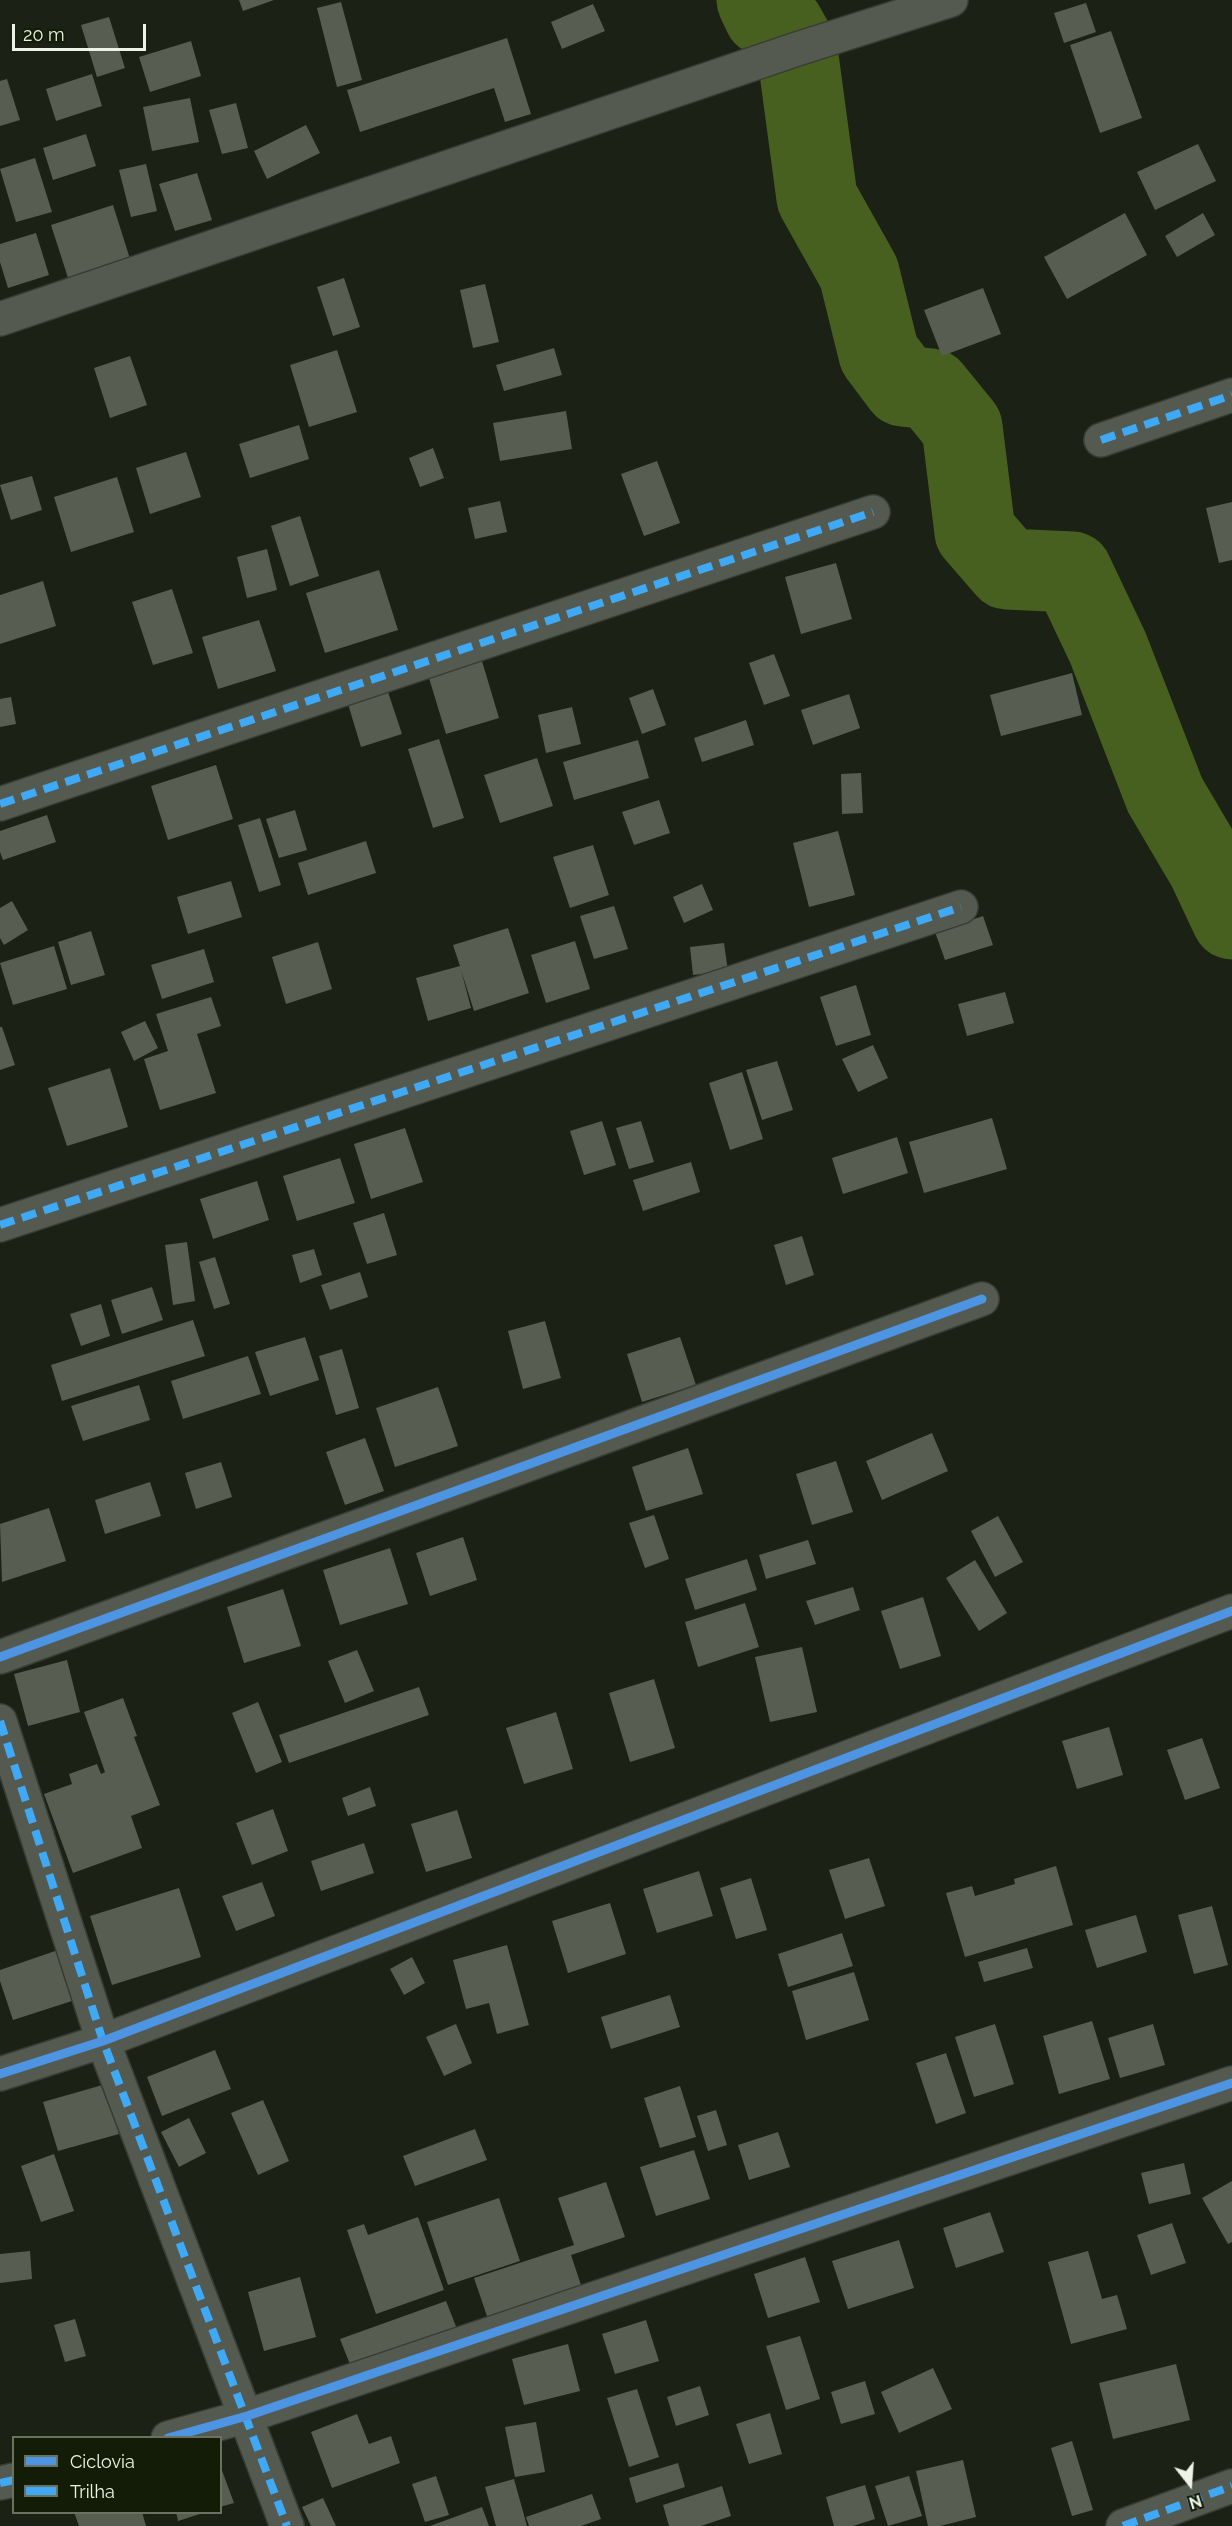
<!DOCTYPE html>
<html>
<head>
<meta charset="utf-8">
<style>
  body { margin:0 }
  #map { position:relative; width:1232px; height:2526px; overflow:hidden; background:#1b2114; font-family:Raleway,sans-serif }
  canvas { display:block }
  .legend { position:absolute; left:12px; top:2436px; width:210px; height:78px; box-sizing:border-box; background:#131c06; border:2px solid #6a725f; margin:0; padding:8px 10px; list-style:none; font-size:18px; color:#edf4e5 }
  .legend li { display:flex; align-items:center; gap:12px; height:30px }
  .legend b { width:30px; border:2px solid #6a725f }
  .north { position:absolute; left:1160px; top:2454px; width:60px; height:60px; -webkit-text-stroke:4px #131c06; paint-order:stroke; rotate:163deg; font-size:16px; font-weight:700; line-height:24px; text-align:center; color:#edf4e5 }
  .north::after { content:''; display:block; margin:auto; width:21px; height:27px; background:#edf4e5; clip-path:polygon(50% 0,100% 100%,50% 72%,0 100%) }
  .scale { position:absolute; left:12px; top:24px; width:134px; height:27px; box-sizing:border-box; border:3px solid #edf4e5; border-top:0; padding-left:8px; font-size:18px; line-height:21px; white-space:nowrap; color:#edf4e5; -webkit-text-stroke:4px #131c06; paint-order:stroke }
</style>
</head>
<body>
<div id="map">
<canvas width="1232" height="2526"></canvas>
<ul class="legend">
<li><b style="height:8px;background:#4d94e3"></b>Ciclovia</li>
<li><b style="height:8px;background:#3fa9f5"></b>Trilha</li>
</ul>
<div class="north">N</div>
<div class="scale">20 m</div>
</div>
<script>
const context = document.querySelector('canvas').getContext('2d');
context.lineJoin = 'round';
const toPath = rows => new Path2D(rows.map(r => 'M' + r).join(''));
function stroke(path, color, width, dash) { context.strokeStyle = color; context.lineWidth = width; context.lineCap = dash ? 'butt' : 'round'; context.setLineDash(dash || []); context.stroke(path); }
function paint(path, color) { context.fillStyle = color; context.fill(path, 'evenodd'); }
stroke(toPath([
  [757,0,764,15,784,26,797,49,817,198,859,273,879,354,903,386,931,389,962,427,975,532,1007,569,1072,572,1108,648,1165,795,1208,868,1232,919]
]), '#476020', 81);
paint(toPath([
  [239,0,274,0,243,11],
  [341,2,362,80,337,87,317,8],
  [1086,3,1096,32,1064,43,1054,13],
  [593,4,605,31,562,49,551,22],
  [109,17,125,68,97,77,81,25],
  [1111,31,1142,118,1100,133,1070,45],
  [507,38,531,114,505,122,494,88,360,132,347,90],
  [191,41,201,76,150,92,139,57],
  [92,74,102,106,56,121,46,89],
  [7,79,20,120,0,126,0,81],
  [190,98,199,142,152,151,143,107],
  [236,103,248,148,222,154,209,110],
  [306,125,320,153,267,179,254,151],
  [86,134,96,166,53,180,43,148],
  [1198,144,1216,181,1155,210,1137,172],
  [35,158,52,212,16,222,0,169],
  [146,164,157,211,131,217,119,170],
  [197,173,212,220,175,231,159,184],
  [113,205,131,262,69,281,51,225],
  [1125,213,1147,255,1067,299,1044,257],
  [1203,213,1215,235,1177,257,1165,236],
  [36,233,49,275,8,288,0,262,0,244],
  [344,278,360,327,333,336,317,287],
  [485,284,499,342,473,348,460,290],
  [983,288,1001,334,942,356,924,310],
  [554,348,562,375,504,391,496,365],
  [337,350,357,412,309,427,290,365],
  [130,356,147,405,110,418,94,368],
  [566,411,572,449,500,461,493,423],
  [299,425,309,459,250,478,239,444],
  [433,448,444,478,420,487,409,458],
  [186,452,201,497,150,514,136,468],
  [657,461,680,523,644,536,621,474],
  [32,476,42,510,11,520,0,485],
  [117,477,134,532,71,552,54,497],
  [500,501,507,532,475,539,468,508],
  [1232,502,1232,560,1219,563,1206,508],
  [300,516,319,576,290,586,271,526],
  [267,549,277,590,247,598,237,557],
  [836,563,852,619,801,634,785,577],
  [379,570,398,630,325,653,306,593],
  [43,581,56,626,0,644,0,595],
  [172,589,193,653,153,665,132,602],
  [259,620,276,671,218,689,202,637],
  [774,654,790,696,764,705,749,663],
  [482,661,499,718,446,734,429,678],
  [1072,673,1082,715,1001,736,990,695],
  [653,689,666,725,642,734,629,698],
  [388,692,402,734,361,747,348,704],
  [849,694,860,728,813,745,801,710],
  [11,697,16,724,0,727,0,699],
  [572,707,581,744,546,753,538,715],
  [746,720,754,745,702,762,694,738],
  [439,739,464,818,433,828,408,749],
  [638,740,649,778,574,800,563,762],
  [537,758,553,806,500,823,484,775],
  [216,765,233,819,168,840,151,786],
  [861,773,863,813,842,814,841,774],
  [659,800,670,833,634,845,622,812],
  [295,810,307,850,279,858,266,819],
  [47,815,56,842,3,860,0,852,0,831],
  [260,818,281,885,259,892,238,825],
  [838,831,855,895,809,907,793,843],
  [366,841,376,873,308,895,298,863],
  [593,845,609,895,570,908,553,857],
  [231,881,242,917,188,934,177,897],
  [702,884,713,910,684,923,673,897],
  [12,901,28,930,4,945,0,938,0,908],
  [614,906,628,949,594,959,580,916],
  [983,916,993,945,945,960,935,932],
  [508,928,529,993,474,1011,461,970,471,1008,428,1021,416,978,460,966,453,945],
  [91,931,105,975,71,985,58,942],
  [575,941,590,989,546,1003,531,955],
  [318,942,332,989,286,1004,272,957],
  [724,943,728,971,693,975,690,947],
  [54,946,67,989,13,1005,0,963],
  [204,949,214,982,162,999,151,965],
  [856,985,871,1035,836,1046,820,997],
  [1005,992,1014,1023,967,1036,958,1004],
  [211,997,221,1026,197,1034,216,1093,160,1110,144,1059,168,1051,156,1014],
  [145,1021,158,1048,134,1061,121,1032],
  [0,1027,2,1027,15,1065,0,1070],
  [873,1045,888,1078,858,1092,842,1059],
  [777,1061,793,1110,762,1120,746,1070],
  [110,1068,128,1127,67,1146,48,1088],
  [742,1072,763,1139,730,1150,709,1083],
  [992,1118,1007,1169,924,1193,909,1142],
  [602,1121,616,1165,584,1175,570,1131],
  [641,1121,654,1162,629,1169,616,1128],
  [405,1128,423,1182,371,1199,354,1144],
  [897,1137,908,1173,843,1194,832,1158],
  [340,1158,355,1203,297,1221,283,1176],
  [691,1162,700,1192,643,1211,633,1180],
  [257,1181,269,1220,213,1239,200,1199],
  [384,1213,397,1255,367,1264,353,1223],
  [802,1236,814,1275,786,1285,774,1245],
  [187,1242,195,1301,173,1305,165,1245],
  [314,1249,322,1275,300,1283,292,1255],
  [215,1257,230,1304,214,1309,199,1262],
  [360,1272,368,1297,330,1310,321,1285],
  [152,1287,163,1320,122,1334,111,1300],
  [101,1304,110,1336,81,1346,70,1314],
  [193,1320,205,1356,62,1401,51,1365],
  [545,1321,561,1378,523,1389,508,1331],
  [305,1337,319,1380,270,1396,255,1352],
  [680,1337,696,1385,642,1402,627,1354],
  [342,1349,359,1408,336,1415,319,1356],
  [248,1356,261,1394,183,1419,171,1381],
  [139,1385,150,1420,83,1441,71,1406],
  [438,1387,458,1446,395,1467,376,1408],
  [932,1433,948,1471,882,1500,866,1461],
  [365,1438,384,1491,345,1505,326,1452],
  [688,1448,703,1494,646,1511,632,1467],
  [836,1461,853,1512,812,1525,796,1474],
  [221,1462,232,1497,196,1509,185,1473],
  [150,1482,161,1516,105,1534,95,1500],
  [49,1508,66,1561,2,1582,0,1524],
  [654,1515,669,1559,645,1568,629,1523],
  [998,1516,1023,1562,995,1577,971,1531],
  [463,1537,477,1580,430,1596,416,1553],
  [808,1540,816,1564,766,1579,759,1555],
  [390,1548,408,1604,340,1625,323,1570],
  [747,1559,757,1590,695,1610,685,1579],
  [975,1560,1007,1613,979,1631,946,1578],
  [853,1587,860,1610,815,1625,806,1601],
  [283,1589,301,1646,244,1663,227,1607],
  [923,1597,941,1656,900,1669,881,1611],
  [745,1603,759,1647,698,1667,685,1622],
  [802,1647,817,1712,770,1722,755,1657],
  [357,1650,374,1691,345,1703,328,1661],
  [67,1660,80,1712,28,1726,14,1674],
  [654,1679,675,1748,630,1762,609,1693],
  [419,1687,429,1715,289,1763,279,1735],
  [123,1698,137,1736,134,1737,160,1805,131,1816,142,1848,73,1873,44,1794,72,1784,69,1774,97,1764,101,1774,105,1772,84,1712],
  [258,1702,282,1762,256,1773,232,1713],
  [556,1712,573,1769,524,1784,506,1728],
  [1109,1727,1123,1775,1077,1789,1062,1741],
  [1202,1738,1220,1788,1185,1800,1167,1750],
  [370,1787,376,1806,348,1816,342,1798],
  [273,1809,288,1851,252,1865,236,1823],
  [457,1810,472,1858,426,1872,411,1824],
  [364,1843,374,1873,321,1891,311,1861],
  [869,1858,885,1906,845,1919,829,1870],
  [1056,1866,1073,1925,965,1957,946,1893,972,1886,975,1896,1015,1884,1014,1879],
  [699,1871,713,1916,657,1933,643,1889],
  [751,1878,767,1930,736,1939,720,1888],
  [262,1882,275,1916,236,1931,222,1896],
  [179,1888,201,1957,112,1985,90,1916],
  [610,1903,626,1954,568,1973,552,1921],
  [1212,1906,1228,1965,1194,1974,1178,1915],
  [1136,1915,1147,1952,1097,1968,1085,1930],
  [842,1933,853,1966,788,1987,778,1954],
  [507,1945,529,2025,497,2034,489,2003,466,2009,453,1960],
  [1027,1948,1033,1968,984,1982,978,1962],
  [58,1950,75,2000,13,2020,0,1981,0,1970],
  [412,1957,425,1983,404,1995,390,1969],
  [854,1972,869,2020,806,2040,792,1991],
  [670,1995,680,2027,611,2049,601,2017],
  [1092,2021,1110,2079,1059,2094,1043,2036],
  [456,2024,472,2063,444,2076,426,2037],
  [995,2024,1014,2084,974,2097,955,2037],
  [1153,2024,1165,2065,1120,2078,1108,2038],
  [215,2050,231,2089,162,2116,147,2077],
  [946,2053,966,2113,936,2124,916,2063],
  [106,2084,119,2134,58,2151,43,2102],
  [680,2086,696,2137,660,2148,644,2098],
  [263,2100,289,2161,258,2175,231,2113],
  [716,2110,727,2145,708,2151,697,2116],
  [189,2118,206,2153,179,2167,161,2132],
  [475,2129,487,2160,415,2186,403,2156],
  [778,2132,790,2167,749,2180,738,2145],
  [694,2150,710,2199,656,2216,640,2167],
  [54,2154,74,2211,41,2222,21,2166],
  [1184,2163,1191,2194,1149,2204,1141,2173],
  [1232,2181,1232,2242,1228,2244,1202,2198],
  [606,2182,625,2237,571,2255,582,2288,488,2319,474,2278,574,2245,558,2198],
  [499,2198,520,2261,448,2285,427,2222],
  [990,2212,1004,2252,956,2268,943,2228],
  [418,2217,444,2290,376,2314,347,2230,364,2224,368,2235],
  [1172,2223,1186,2263,1151,2275,1137,2235],
  [899,2240,914,2288,848,2309,832,2261],
  [30,2251,32,2279,0,2283,0,2254],
  [1088,2251,1102,2299,1117,2295,1127,2329,1071,2344,1048,2262],
  [805,2257,820,2302,768,2318,754,2274],
  [300,2277,316,2337,264,2351,248,2292],
  [446,2301,457,2329,351,2367,340,2339],
  [75,2319,86,2356,65,2362,54,2325],
  [646,2320,659,2361,615,2374,602,2334],
  [800,2336,820,2399,786,2410,766,2346],
  [568,2344,580,2391,524,2405,512,2359],
  [1176,2364,1190,2420,1113,2439,1099,2383],
  [933,2368,952,2409,899,2433,881,2392],
  [865,2381,875,2414,841,2424,831,2392],
  [700,2386,709,2415,676,2426,667,2397],
  [637,2389,659,2457,629,2467,607,2398],
  [770,2413,782,2454,749,2464,736,2424],
  [357,2414,369,2444,391,2436,400,2463,332,2488,311,2432],
  [536,2422,545,2472,515,2477,505,2427],
  [1072,2441,1093,2510,1072,2516,1051,2448],
  [963,2460,976,2517,940,2526,928,2526,916,2471],
  [678,2463,685,2487,636,2503,629,2478],
  [220,2465,234,2503,220,2507],
  [436,2476,449,2515,425,2522,412,2484],
  [909,2476,922,2516,888,2526,875,2486],
  [514,2479,527,2526,496,2526,485,2487],
  [865,2485,875,2519,853,2526,834,2526,826,2497],
  [722,2486,731,2516,701,2526,669,2526,663,2505],
  [592,2494,601,2519,581,2526,529,2526,526,2517],
  [323,2498,336,2526,311,2526,302,2507],
  [482,2507,489,2526,430,2526],
  [74,2512,142,2512,146,2526,79,2526],
  [176,2512,203,2512,203,2513,178,2521]
]), '#585d52');
const street = toPath([
  [0,319,797,49,951,0],
  [1101,440,1232,395],
  [0,804,873,512],
  [0,1225,961,907],
  [0,1657,982,1299],
  [0,1721,103,2041,287,2526],
  [0,2074,103,2041,1232,1611],
  [168,2438,247,2416,1232,2083],
  [0,2483,14,2480],
  [1123,2526,1232,2486]
]);
stroke(street, '#383c33', 36);
stroke(street, '#555a50', 33);
stroke(toPath([
  [1101,440,1232,395],
  [0,804,873,512],
  [0,1225,961,907],
  [0,1721,103,2041,287,2526],
  [0,2483,14,2480],
  [1123,2526,1232,2486]
]), '#3fa9f5', 8, [15, 8]);
stroke(toPath([
  [0,1657,982,1299],
  [0,2074,103,2041,1232,1611],
  [168,2438,247,2416,1232,2083]
]), '#4d94e3', 9);
</script>
</body>
</html>
